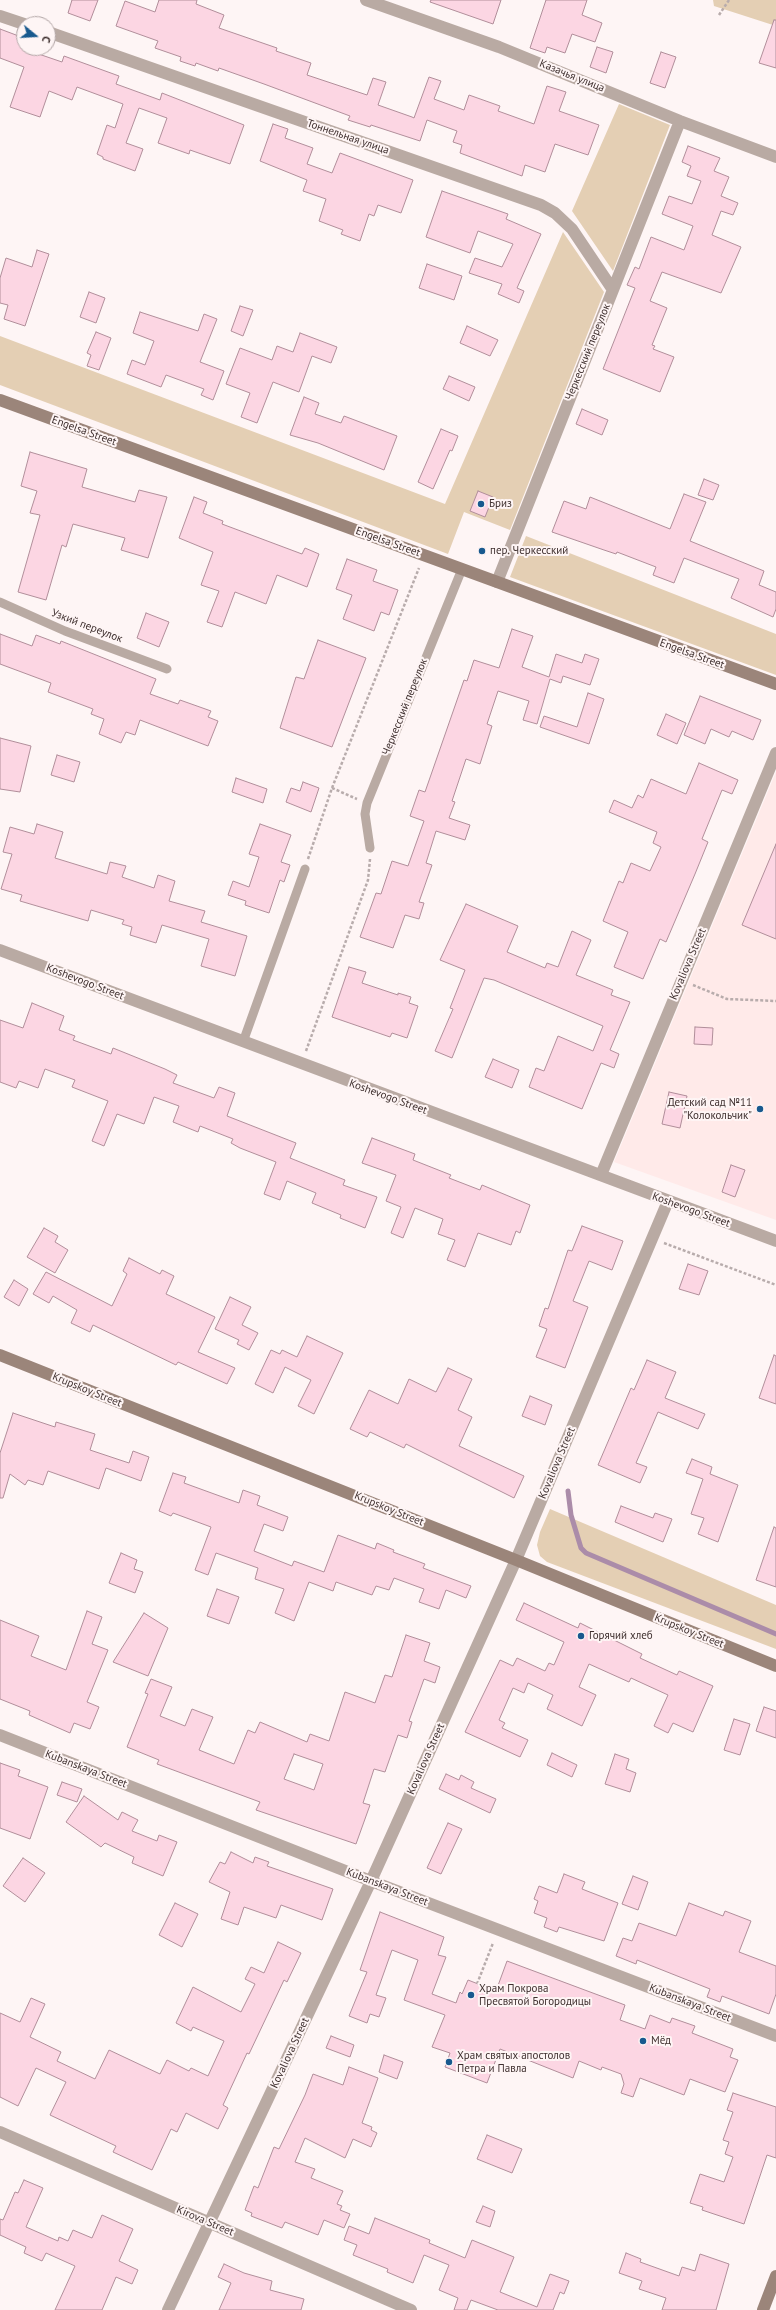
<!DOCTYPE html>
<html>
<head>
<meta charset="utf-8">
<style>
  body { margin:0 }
  #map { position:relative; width:776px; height:2310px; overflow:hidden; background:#fef5f5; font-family:"PT Sans",sans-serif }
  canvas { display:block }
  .north { position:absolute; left:16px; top:16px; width:40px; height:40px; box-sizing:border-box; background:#fef5f5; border:1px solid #b2a6a6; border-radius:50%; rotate:108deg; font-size:11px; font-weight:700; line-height:16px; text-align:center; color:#3f302f }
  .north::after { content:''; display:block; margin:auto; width:14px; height:18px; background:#18598e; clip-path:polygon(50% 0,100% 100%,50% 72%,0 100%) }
</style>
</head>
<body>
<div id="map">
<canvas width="776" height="2310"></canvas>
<div class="north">С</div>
</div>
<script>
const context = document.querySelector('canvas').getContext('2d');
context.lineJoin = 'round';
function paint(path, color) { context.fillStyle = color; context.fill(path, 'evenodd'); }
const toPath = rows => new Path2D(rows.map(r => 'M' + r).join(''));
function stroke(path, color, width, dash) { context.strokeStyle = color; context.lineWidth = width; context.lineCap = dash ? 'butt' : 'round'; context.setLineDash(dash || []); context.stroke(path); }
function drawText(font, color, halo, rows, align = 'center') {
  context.font = font + ' "PT Sans",sans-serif'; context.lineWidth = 4; context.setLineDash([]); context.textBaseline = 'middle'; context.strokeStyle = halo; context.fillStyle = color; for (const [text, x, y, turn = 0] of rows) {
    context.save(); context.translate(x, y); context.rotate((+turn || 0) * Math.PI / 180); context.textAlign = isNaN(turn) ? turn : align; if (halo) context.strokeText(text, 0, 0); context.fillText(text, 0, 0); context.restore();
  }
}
paint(toPath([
  [776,772,776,1220,614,1162]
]), '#ffeae9');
paint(toPath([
  [713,0,776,0,776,26,714,6],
  [619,104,670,125,613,271,572,211],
  [563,232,604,292,510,530,464,512,448,554,0,385,0,336,445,504],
  [526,536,776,634,776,675,510,577],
  [550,1509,776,1605,776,1649,547,1562,540,1556,537,1545,540,1532]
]), '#e4cfb4');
stroke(toPath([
  [568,1491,571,1515,581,1548,586,1553,776,1634]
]), '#ab8ca9', 5);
const building = toPath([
  [72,0,98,0,90,21,68,13,72,0],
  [159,0,197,0,196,4,224,15,219,28,277,48,276,51,311,63,307,75,367,95,373,78,386,82,378,105,412,117,414,118,429,77,441,81,434,99,464,110,469,95,500,106,498,111,534,124,547,86,566,92,559,111,599,125,588,155,555,144,545,172,525,165,522,176,460,153,462,145,453,142,457,131,427,120,420,141,371,125,370,127,348,120,350,116,264,84,219,68,218,71,196,63,195,66,180,61,181,57,155,48,158,41,116,26,125,1,155,12,159,0],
  [431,0,501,0,493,24,430,2,431,0],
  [546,0,587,0,582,15,602,23,595,42,572,34,565,53,547,47,545,53,530,48,546,0],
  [774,20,776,20,776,68,759,63,774,20],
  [0,29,24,38,24,49,62,62,64,56,119,76,116,84,160,100,162,93,244,125,230,164,190,150,189,154,158,143,167,118,139,108,126,143,143,149,135,171,103,159,103,157,97,154,107,125,115,128,123,104,77,87,72,100,49,91,40,117,10,107,24,67,0,58,0,29],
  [597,47,613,52,606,73,590,67,597,47],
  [661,52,676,57,665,88,650,83,661,52],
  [273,124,288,129,285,138,313,148,307,164,332,173,340,153,413,180,401,213,378,205,374,216,369,214,360,241,341,234,343,230,319,221,326,199,303,191,307,180,260,161,273,124],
  [688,146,720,158,714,171,729,177,721,196,738,203,733,215,721,211,712,235,741,247,721,293,662,272,650,301,667,308,652,345,655,346,653,349,674,357,660,392,603,369,635,288,627,285,635,267,639,269,651,237,684,250,693,226,662,214,669,196,692,204,701,181,687,176,691,166,682,162,688,146],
  [442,191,508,214,506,219,541,234,517,288,524,291,519,303,498,294,502,284,469,273,475,258,502,267,513,244,478,231,470,253,426,237,442,191],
  [37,250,49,254,25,326,4,319,8,305,0,303,0,278,6,258,32,267,37,250],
  [427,264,462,276,454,300,419,288,427,264],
  [89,292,105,298,96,323,80,317,89,292],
  [240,306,253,310,243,336,231,331,240,306],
  [140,312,198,331,204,314,217,319,200,362,224,371,213,400,201,395,204,389,166,375,161,387,127,374,132,360,145,365,154,341,133,333,140,312],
  [467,326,498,340,490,356,460,343,467,326],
  [96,332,111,338,99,370,87,366,91,355,87,353,96,332],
  [300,333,337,347,331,363,312,356,299,392,273,382,257,423,241,417,250,393,226,384,240,348,272,360,277,346,293,352,300,333],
  [449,376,475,387,469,401,443,389,449,376],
  [304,397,319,403,315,414,341,423,344,416,397,436,384,470,318,443,290,435,304,397],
  [582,409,608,420,602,435,576,424,582,409],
  [441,429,458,436,452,451,450,450,433,489,418,482,441,429],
  [30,452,87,469,82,487,135,502,139,490,167,497,148,558,121,550,125,538,73,524,66,547,62,545,46,600,18,592,40,515,30,513,37,491,21,486,30,452],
  [704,479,719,485,713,500,698,495,704,479],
  [478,491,493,497,485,517,470,511,478,491],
  [684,494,706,502,690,541,764,571,759,585,776,592,776,609,773,617,731,598,739,579,684,558,674,583,653,575,656,567,617,552,616,554,604,550,552,532,564,501,586,509,590,497,670,529,684,494],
  [194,497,207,502,203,513,223,521,222,524,302,554,305,548,319,554,307,587,277,575,266,604,235,592,222,627,207,622,219,591,201,585,213,552,179,538,194,497],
  [347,559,377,570,373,581,398,590,389,615,381,612,374,631,343,619,352,595,336,589,347,559],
  [146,613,169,622,159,647,137,638,146,613],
  [512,629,533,636,522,667,549,677,556,654,582,663,585,654,599,659,590,685,563,676,561,683,550,679,537,724,523,720,529,701,498,691,487,724,492,726,480,764,466,759,452,801,455,802,449,818,470,825,465,840,436,831,426,863,432,865,419,902,424,903,419,919,405,915,393,948,360,937,376,893,381,894,392,861,408,866,424,821,410,816,419,790,425,792,464,680,467,681,474,660,499,668,512,629],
  [0,634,32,646,36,635,60,644,61,641,156,679,150,694,178,704,180,700,211,711,208,717,218,721,208,746,140,720,135,735,126,732,121,743,99,734,104,719,91,714,93,709,48,692,51,683,0,664,0,634],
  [318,640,366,658,332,747,280,728,296,677,304,679,318,640],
  [588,693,604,699,589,744,540,727,544,716,577,727,588,693],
  [700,696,761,720,753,740,732,731,729,737,711,729,705,744,684,735,700,696],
  [666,714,686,723,677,744,657,735,666,714],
  [0,738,31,746,20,792,0,789,0,738],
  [57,755,80,762,74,782,51,775,57,755],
  [699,763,738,780,732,794,722,790,702,839,708,842,695,874,666,942,660,939,643,979,614,967,628,932,603,921,619,881,623,883,631,863,650,871,661,847,653,843,657,832,609,812,614,800,632,808,638,795,643,798,651,779,686,794,699,763],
  [236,778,267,789,263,803,232,792,236,778],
  [303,782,319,788,311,812,286,802,291,788,300,791,303,782],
  [37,824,63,832,55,858,107,874,110,862,126,866,122,877,154,888,158,875,175,881,169,901,205,911,201,922,247,936,235,976,201,966,209,939,162,925,156,943,130,935,132,927,122,924,124,920,91,910,88,921,20,901,22,895,1,889,12,854,3,852,10,827,34,834,37,824],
  [260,824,291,835,281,862,290,865,284,882,280,880,269,913,245,905,246,901,228,895,233,881,249,887,259,857,249,854,260,824],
  [776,844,776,939,742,925,776,844],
  [466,904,518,926,507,952,545,968,547,963,558,967,572,931,591,940,576,975,613,990,611,995,630,1002,610,1050,619,1054,614,1068,601,1063,582,1109,529,1087,536,1068,544,1071,558,1036,593,1051,603,1026,494,980,484,978,452,1058,435,1051,453,1009,450,1008,465,970,440,960,466,904],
  [349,967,366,972,362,983,398,995,398,993,411,997,409,1003,418,1006,407,1038,392,1033,390,1037,332,1017,349,967],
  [32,1003,64,1016,59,1030,75,1036,73,1040,111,1054,113,1048,165,1069,177,1075,173,1083,214,1098,219,1087,235,1093,227,1116,296,1143,290,1158,345,1180,343,1185,377,1197,365,1228,340,1218,341,1215,312,1203,316,1193,287,1181,280,1200,264,1194,276,1162,240,1148,231,1143,233,1139,200,1126,198,1132,173,1122,179,1106,154,1097,144,1124,117,1114,104,1146,92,1141,108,1101,72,1087,75,1080,45,1069,38,1088,19,1081,16,1088,0,1082,0,1020,23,1028,32,1003],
  [695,1027,713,1028,712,1045,694,1044,695,1027],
  [493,1059,519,1070,512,1088,485,1077,493,1059],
  [669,1092,687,1096,680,1128,662,1124,669,1092],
  [372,1138,415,1154,413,1160,451,1175,449,1178,480,1190,482,1185,530,1205,520,1233,516,1231,511,1245,478,1233,465,1267,447,1260,455,1240,438,1234,443,1219,415,1208,403,1238,391,1233,401,1207,386,1201,396,1175,362,1163,372,1138],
  [731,1165,745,1170,735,1197,722,1192,731,1165],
  [582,1226,623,1241,612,1270,589,1261,573,1301,588,1307,565,1368,536,1357,547,1329,539,1326,545,1308,548,1309,568,1250,572,1251,582,1226],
  [44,1228,58,1236,55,1242,68,1250,55,1273,27,1257,44,1228],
  [129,1258,160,1274,162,1270,174,1276,166,1294,215,1317,198,1352,235,1368,227,1384,178,1362,176,1365,93,1325,90,1332,71,1323,77,1310,53,1296,49,1303,33,1294,46,1272,112,1306,127,1274,123,1271,129,1258],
  [688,1264,708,1271,699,1295,679,1289,688,1264],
  [14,1280,28,1289,19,1306,4,1297,14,1280],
  [230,1297,251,1307,242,1325,258,1333,249,1350,237,1344,239,1340,215,1329,230,1297],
  [307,1336,343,1353,314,1414,298,1406,311,1380,285,1367,273,1393,255,1384,271,1350,280,1354,282,1350,297,1357,307,1336],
  [774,1355,776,1356,776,1404,759,1398,774,1355],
  [647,1360,676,1372,665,1398,705,1414,698,1429,658,1412,636,1463,647,1467,640,1483,598,1465,631,1388,634,1390,647,1360],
  [448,1368,472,1379,458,1410,472,1417,459,1446,524,1476,514,1498,406,1444,404,1448,370,1432,367,1437,350,1429,369,1390,398,1404,409,1379,436,1392,448,1368],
  [530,1396,552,1405,545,1425,522,1416,530,1396],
  [13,1413,55,1427,56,1422,95,1434,90,1450,129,1463,133,1451,149,1457,141,1481,106,1468,99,1489,48,1471,43,1485,28,1480,25,1485,10,1474,3,1498,0,1498,0,1453,13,1413],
  [692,1459,712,1467,710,1474,738,1485,718,1542,698,1534,704,1518,691,1514,703,1479,686,1473,692,1459],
  [173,1473,186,1477,184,1483,239,1503,243,1490,260,1496,257,1505,288,1517,283,1531,264,1524,254,1551,292,1566,294,1561,324,1572,338,1535,375,1549,377,1543,394,1550,393,1552,425,1564,423,1568,471,1586,466,1598,446,1590,439,1609,419,1602,424,1589,394,1578,389,1590,376,1586,372,1595,336,1582,333,1591,309,1582,294,1621,275,1613,284,1589,255,1579,258,1568,216,1553,208,1575,195,1570,211,1527,173,1513,171,1516,159,1511,173,1473],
  [621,1506,653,1518,655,1513,672,1519,663,1542,615,1522,621,1506],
  [774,1527,776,1528,776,1587,756,1580,774,1527],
  [121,1553,137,1560,134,1569,143,1572,135,1593,109,1583,121,1553],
  [217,1589,239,1597,229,1624,207,1616,217,1589],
  [524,1603,578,1628,580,1623,642,1654,640,1658,677,1675,679,1671,713,1686,693,1732,673,1723,668,1733,654,1726,668,1695,631,1678,629,1682,589,1664,579,1687,596,1695,582,1726,547,1709,553,1695,528,1683,524,1693,513,1688,499,1720,505,1723,502,1728,528,1740,520,1757,465,1732,500,1660,513,1666,517,1658,545,1671,549,1663,554,1665,564,1642,516,1620,524,1603],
  [87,1611,102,1617,92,1644,108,1650,87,1702,99,1707,90,1729,74,1723,70,1733,29,1715,30,1711,0,1699,0,1620,39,1636,31,1656,66,1670,87,1611],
  [144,1613,168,1628,148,1676,113,1662,144,1613],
  [406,1635,430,1643,424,1661,440,1667,435,1683,424,1679,409,1721,412,1722,407,1738,398,1735,385,1772,374,1769,363,1803,370,1805,356,1844,256,1810,260,1802,157,1764,159,1760,127,1747,148,1694,145,1693,151,1679,172,1687,160,1716,185,1726,192,1709,213,1717,199,1750,234,1764,248,1730,255,1733,260,1722,307,1742,310,1734,329,1741,345,1692,375,1703,385,1675,392,1677,406,1635],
  [294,1754,323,1764,314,1790,284,1779,294,1754],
  [764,1707,776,1711,776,1738,756,1731,764,1707],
  [734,1719,750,1724,740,1755,724,1750,734,1719],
  [552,1753,577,1765,572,1777,547,1765,552,1753],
  [615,1754,629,1759,626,1769,636,1773,630,1792,605,1784,615,1754],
  [0,1763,20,1770,18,1776,48,1787,30,1839,0,1828,0,1763],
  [446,1774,459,1780,461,1775,474,1782,471,1788,496,1799,490,1813,439,1789,446,1774],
  [62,1782,82,1789,77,1802,57,1795,62,1782],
  [84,1796,118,1820,122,1812,138,1820,132,1831,157,1841,159,1835,177,1842,163,1876,132,1863,134,1857,105,1843,101,1847,66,1822,84,1796],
  [448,1823,462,1829,441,1874,427,1868,448,1823],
  [231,1852,253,1863,255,1857,269,1862,267,1866,333,1889,322,1920,281,1905,276,1918,244,1907,238,1925,221,1919,230,1892,209,1882,220,1862,225,1864,231,1852],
  [23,1858,45,1873,25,1902,3,1886,23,1858],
  [564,1874,585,1882,582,1889,618,1903,604,1941,559,1927,557,1932,544,1927,547,1918,534,1913,538,1901,534,1899,539,1886,557,1893,564,1874],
  [633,1876,648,1882,638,1910,622,1904,633,1876],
  [175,1903,198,1914,182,1947,159,1935,175,1903],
  [689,1903,723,1916,725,1911,751,1921,739,1952,776,1966,776,1994,769,2014,722,1996,720,2002,707,1997,710,1989,637,1960,636,1964,616,1956,623,1938,632,1941,639,1923,676,1936,689,1903],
  [380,1912,444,1937,438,1955,446,1957,432,1994,456,2003,460,1992,462,1994,468,1980,496,1991,507,1961,625,2005,620,2020,645,2029,650,2015,670,2023,672,2018,695,2026,692,2033,733,2049,730,2057,738,2060,725,2092,690,2079,684,2095,640,2078,633,2097,621,2093,624,2084,621,2074,602,2067,601,2070,579,2061,573,2078,500,2049,487,2083,445,2067,450,2053,432,2047,445,2015,404,2000,418,1960,392,1950,376,1995,386,1998,379,2017,370,2014,367,2023,349,2016,367,1972,360,1970,380,1912],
  [278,1942,301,1953,287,1982,284,1980,249,2054,247,2053,223,2105,228,2108,218,2129,186,2113,177,2132,171,2129,152,2170,113,2152,116,2146,50,2115,66,2082,36,2068,18,2106,0,2097,0,2013,20,2022,31,1998,45,2004,30,2037,61,2052,57,2061,95,2079,109,2050,160,2074,167,2060,189,2071,191,2068,208,2076,224,2041,193,2027,191,2031,176,2023,193,1987,241,2012,255,1984,245,1979,251,1967,264,1973,278,1942],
  [331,2036,354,2045,350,2057,326,2048,331,2036],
  [384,2055,403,2062,397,2079,379,2072,384,2055],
  [349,2067,378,2078,362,2123,372,2127,371,2130,377,2133,371,2147,353,2139,345,2158,305,2138,295,2162,315,2169,311,2178,343,2191,337,2204,342,2206,340,2210,350,2214,344,2228,324,2220,318,2235,285,2222,282,2228,251,2216,252,2213,245,2210,254,2186,258,2188,274,2147,279,2149,305,2095,313,2074,343,2085,349,2067],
  [733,2093,776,2107,776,2158,767,2155,744,2224,702,2210,703,2207,690,2203,700,2174,724,2182,733,2157,725,2154,729,2142,723,2140,733,2112,727,2110,733,2093],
  [487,2135,522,2149,512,2173,477,2159,487,2135],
  [24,2180,43,2188,26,2227,58,2241,59,2237,68,2241,73,2230,92,2238,102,2215,133,2229,119,2261,138,2270,132,2284,116,2277,102,2310,55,2310,75,2266,46,2253,42,2261,24,2253,26,2247,0,2235,0,2219,3,2220,15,2192,18,2193,24,2180],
  [483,2206,495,2211,490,2227,476,2222,483,2206],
  [375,2218,430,2240,429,2243,465,2258,472,2240,514,2257,500,2292,537,2307,550,2274,569,2281,564,2294,560,2292,553,2310,498,2310,471,2300,467,2310,454,2310,458,2298,439,2290,449,2265,424,2255,413,2283,387,2272,388,2269,353,2255,357,2245,344,2240,349,2226,369,2234,375,2218],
  [626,2253,641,2259,640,2262,679,2276,682,2267,695,2271,700,2254,729,2264,716,2310,662,2310,666,2298,639,2289,642,2281,619,2273,626,2253],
  [224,2264,244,2273,272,2281,270,2290,304,2299,301,2310,219,2310,231,2283,218,2277,224,2264]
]);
paint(building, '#fcd6e3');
stroke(building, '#b18e9a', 1);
stroke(toPath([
  [719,15,729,0],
  [332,788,357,799],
  [308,859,332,788,419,568],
  [693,985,727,999,776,1001],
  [306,1051,368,880,370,859],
  [664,1243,776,1285],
  [477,1984,493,1943]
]), '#b8acac', 2.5, [3, 2]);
stroke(toPath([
  [0,602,65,631,167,669],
  [370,848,365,814,367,803,462,569],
  [243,1042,305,869]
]), '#b9aaa3', 9);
stroke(toPath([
  [366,0,499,47,680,121,776,157],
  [0,16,24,24],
  [48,32,541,205,555,213,572,229,613,290],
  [497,582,680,121],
  [0,950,776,1241],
  [601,1175,776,753],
  [0,1735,371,1881,776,2036],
  [0,2132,411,2310],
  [168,2310,371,1881,516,1560,668,1201]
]), '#b9aaa3', 12);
stroke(toPath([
  [0,400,776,684],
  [0,1355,516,1560,776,1666],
  [763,2310,776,2276]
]), '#9b857a', 12);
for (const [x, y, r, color] of [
  [481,504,4,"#18598e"],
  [482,551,4,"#18598e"],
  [760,1109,4,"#18598e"],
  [581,1636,4,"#18598e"],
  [471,1995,4,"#18598e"],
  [643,2041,4,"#18598e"],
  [449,2062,4,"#18598e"]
]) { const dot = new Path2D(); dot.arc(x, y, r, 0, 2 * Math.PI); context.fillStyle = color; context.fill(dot); stroke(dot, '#fef5f5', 1.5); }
drawText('11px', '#3f302f', '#fef5f5', [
  ["Казачья улица",572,76,22],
  ["Тоннельная улица",348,137,19],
  ["Черкесский переулок",588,352,-68],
  ["Engelsa Street",84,431,20],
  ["Engelsa Street",388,542,20],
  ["Узкий переулок",87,626,21],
  ["Engelsa Street",692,654,20],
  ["Черкесский переулок",405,707,-68],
  ["Kovaliova Street",688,964,-67],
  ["Koshevogo Street",85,982,21],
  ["Koshevogo Street",388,1097,20],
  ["Koshevogo Street",691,1210,20],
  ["Krupskoy Street",87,1390,22],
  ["Kovaliova Street",557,1463,-67],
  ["Krupskoy Street",389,1509,22],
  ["Krupskoy Street",689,1631,22],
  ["Kovaliova Street",426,1759,-66],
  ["Kubanskaya Street",86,1769,21],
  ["Kubanskaya Street",387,1887,21],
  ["Kubanskaya Street",690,2003,21],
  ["Kovaliova Street",290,2053,-65],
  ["Kirova Street",205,2221,23]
]);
drawText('11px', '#3f302f', '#fef5f5', [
  ["Бриз",489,504],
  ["пер. Черкесский",490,551],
  ["Детский сад №11",752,1103,"right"],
  ["\"Колокольчик\"",752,1116,"right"],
  ["Горячий хлеб",589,1636],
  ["Храм Покрова",479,1989],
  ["Пресвятой Богородицы",479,2002],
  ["Мёд",651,2041],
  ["Храм святых апостолов",457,2056],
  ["Петра и Павла",457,2069]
], 'left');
</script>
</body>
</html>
